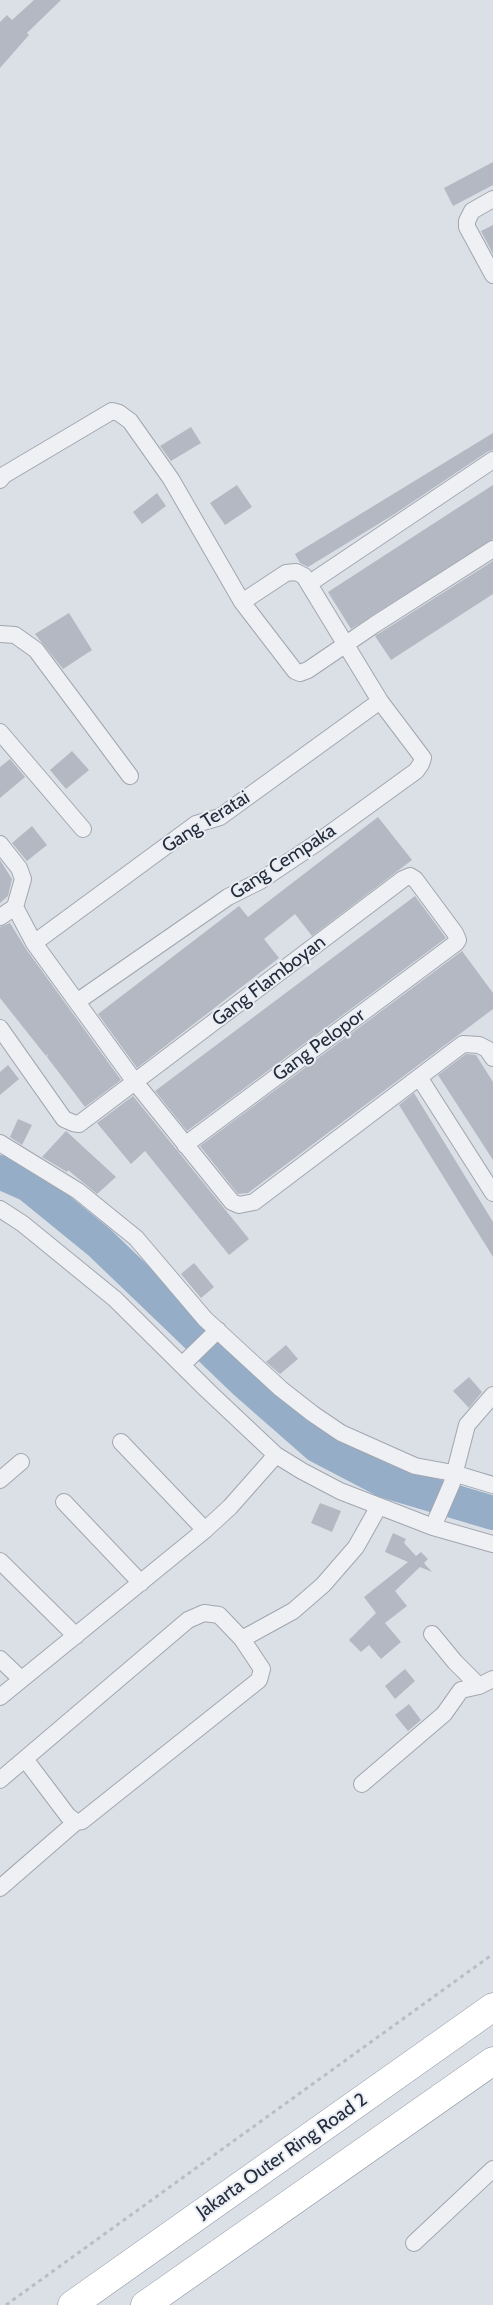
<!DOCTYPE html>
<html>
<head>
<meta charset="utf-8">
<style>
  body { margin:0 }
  canvas { display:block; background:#dbdfe6 }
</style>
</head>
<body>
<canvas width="493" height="2305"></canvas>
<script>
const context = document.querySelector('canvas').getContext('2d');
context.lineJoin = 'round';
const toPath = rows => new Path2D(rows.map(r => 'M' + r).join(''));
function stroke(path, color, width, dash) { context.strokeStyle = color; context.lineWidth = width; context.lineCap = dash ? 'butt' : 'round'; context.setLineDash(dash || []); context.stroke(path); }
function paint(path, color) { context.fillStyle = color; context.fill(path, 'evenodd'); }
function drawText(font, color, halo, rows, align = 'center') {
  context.font = font + ' Cabin,sans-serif'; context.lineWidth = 4; context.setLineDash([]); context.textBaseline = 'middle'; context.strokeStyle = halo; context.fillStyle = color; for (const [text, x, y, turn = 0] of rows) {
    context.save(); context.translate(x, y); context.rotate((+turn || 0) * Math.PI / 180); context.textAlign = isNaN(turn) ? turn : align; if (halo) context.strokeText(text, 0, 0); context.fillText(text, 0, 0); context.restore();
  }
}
stroke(toPath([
  [0,1172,29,1185,99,1242,245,1382,318,1446,385,1481,493,1513]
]), '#95adc7', 34);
paint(toPath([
  [34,0,61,0,27,33,29,35,0,68,0,22,7,15,12,20],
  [493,162,493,185,453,206,444,188],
  [493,225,493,254,481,231],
  [191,427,201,443,171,461,160,446],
  [493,433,493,450,487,452,393,515,308,567,300,563,295,554],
  [237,485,252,507,225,525,210,503],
  [493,485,493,539,351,629,328,592],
  [157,493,166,506,142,524,133,512],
  [493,561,493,594,391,660,375,636],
  [69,613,92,650,63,669,35,634],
  [72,751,89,770,66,789,50,770],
  [10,759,25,777,0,798,0,767],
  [378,817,412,860,312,936,295,914,264,939,279,958,137,1068,98,1014,239,906,248,917],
  [32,826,47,845,27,861,12,843],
  [0,860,12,879,8,896,0,903],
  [415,896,446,938,187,1131,155,1091],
  [10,923,26,949,121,1080,85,1107,47,1057,48,1054,46,1056,0,998,0,927],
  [462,951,493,993,493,1009,248,1193,238,1194,200,1146],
  [466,1054,476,1055,493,1082,493,1160,438,1075],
  [8,1065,19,1079,0,1095,0,1072],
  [414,1093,493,1222,493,1257,399,1105],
  [133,1096,249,1239,229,1255,145,1151,131,1164,97,1123],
  [18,1119,32,1125,22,1145,10,1137],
  [66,1131,116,1177,97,1194,68,1170,67,1172,42,1157],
  [194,1263,214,1287,201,1298,181,1274],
  [286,1345,298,1359,280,1374,266,1362],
  [469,1377,482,1392,469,1408,453,1391],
  [320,1503,341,1511,332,1532,311,1523],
  [393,1533,406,1539,404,1543,416,1556,421,1552,428,1559,424,1563,432,1572,420,1567,395,1591,407,1606,385,1623,401,1642,381,1659,369,1645,361,1652,349,1640,376,1613,364,1597,408,1562,385,1552],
  [405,1669,415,1681,395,1699,385,1686],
  [409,1704,421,1720,408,1731,395,1715]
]), '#b3b8c2');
const street = toPath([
  [493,199,472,211,467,221,467,227,493,275],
  [0,480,4,475,112,411,119,413,130,421,171,479,242,602,295,671,300,673,308,670,374,625,493,549],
  [310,583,493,460],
  [0,634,15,635,36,650,130,776],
  [0,732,83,829],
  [0,844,19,868,23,879,15,907,34,943,135,1082,232,1202,239,1205,254,1202,463,1044,479,1045,487,1049,493,1058],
  [0,917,15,907],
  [34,943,196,824,220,817,380,701],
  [78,1001,228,897,260,881,318,842,416,771,421,764,423,758,380,701,304,576,296,572,286,573,242,602],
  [0,1028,64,1119,73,1123,79,1124,403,879,410,876,415,879,455,933,458,940,456,943,185,1145],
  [419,1077,493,1193],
  [0,1143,78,1191,136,1238,205,1319,281,1389,313,1414,341,1433,415,1466,453,1473,493,1485],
  [0,1209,23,1224,115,1299,208,1391,276,1455,302,1471,340,1491,433,1527,493,1544],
  [182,1365,218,1330],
  [121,1442,205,1530],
  [0,1480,21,1462],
  [64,1502,141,1583],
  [433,1527,452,1483,467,1425,493,1395],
  [0,1561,76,1636],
  [432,1634,455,1662,479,1686],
  [0,1659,20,1678],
  [0,1697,205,1530,230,1507,276,1455],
  [25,1759,68,1816,76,1822,82,1821,259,1680,262,1669,242,1639],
  [0,1780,188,1620,204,1613,219,1615,242,1639,293,1611,323,1585,356,1547,379,1506],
  [362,1784,444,1714,461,1690,479,1686,493,1679],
  [0,1888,76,1822],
  [414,2243,493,2169]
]);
const highway = toPath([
  [72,2305,493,2007],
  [145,2305,493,2061]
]);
stroke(street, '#a1a6b0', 18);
stroke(highway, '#838d9c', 29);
stroke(toPath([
  [6,2305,493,1954]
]), '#babdc4', 3, [4, 4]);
stroke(street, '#eef0f4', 16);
stroke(highway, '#fff', 28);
drawText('19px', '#252d3c', '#eaeef4', [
  ["Gang Teratai",206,822,-32],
  ["Gang Cempaka",283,862,-33],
  ["Gang Flamboyan",269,981,-37],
  ["Gang Pelopor",319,1045,-36],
  ["Jakarta Outer Ring Road 2",282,2156,-35]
]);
</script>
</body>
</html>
